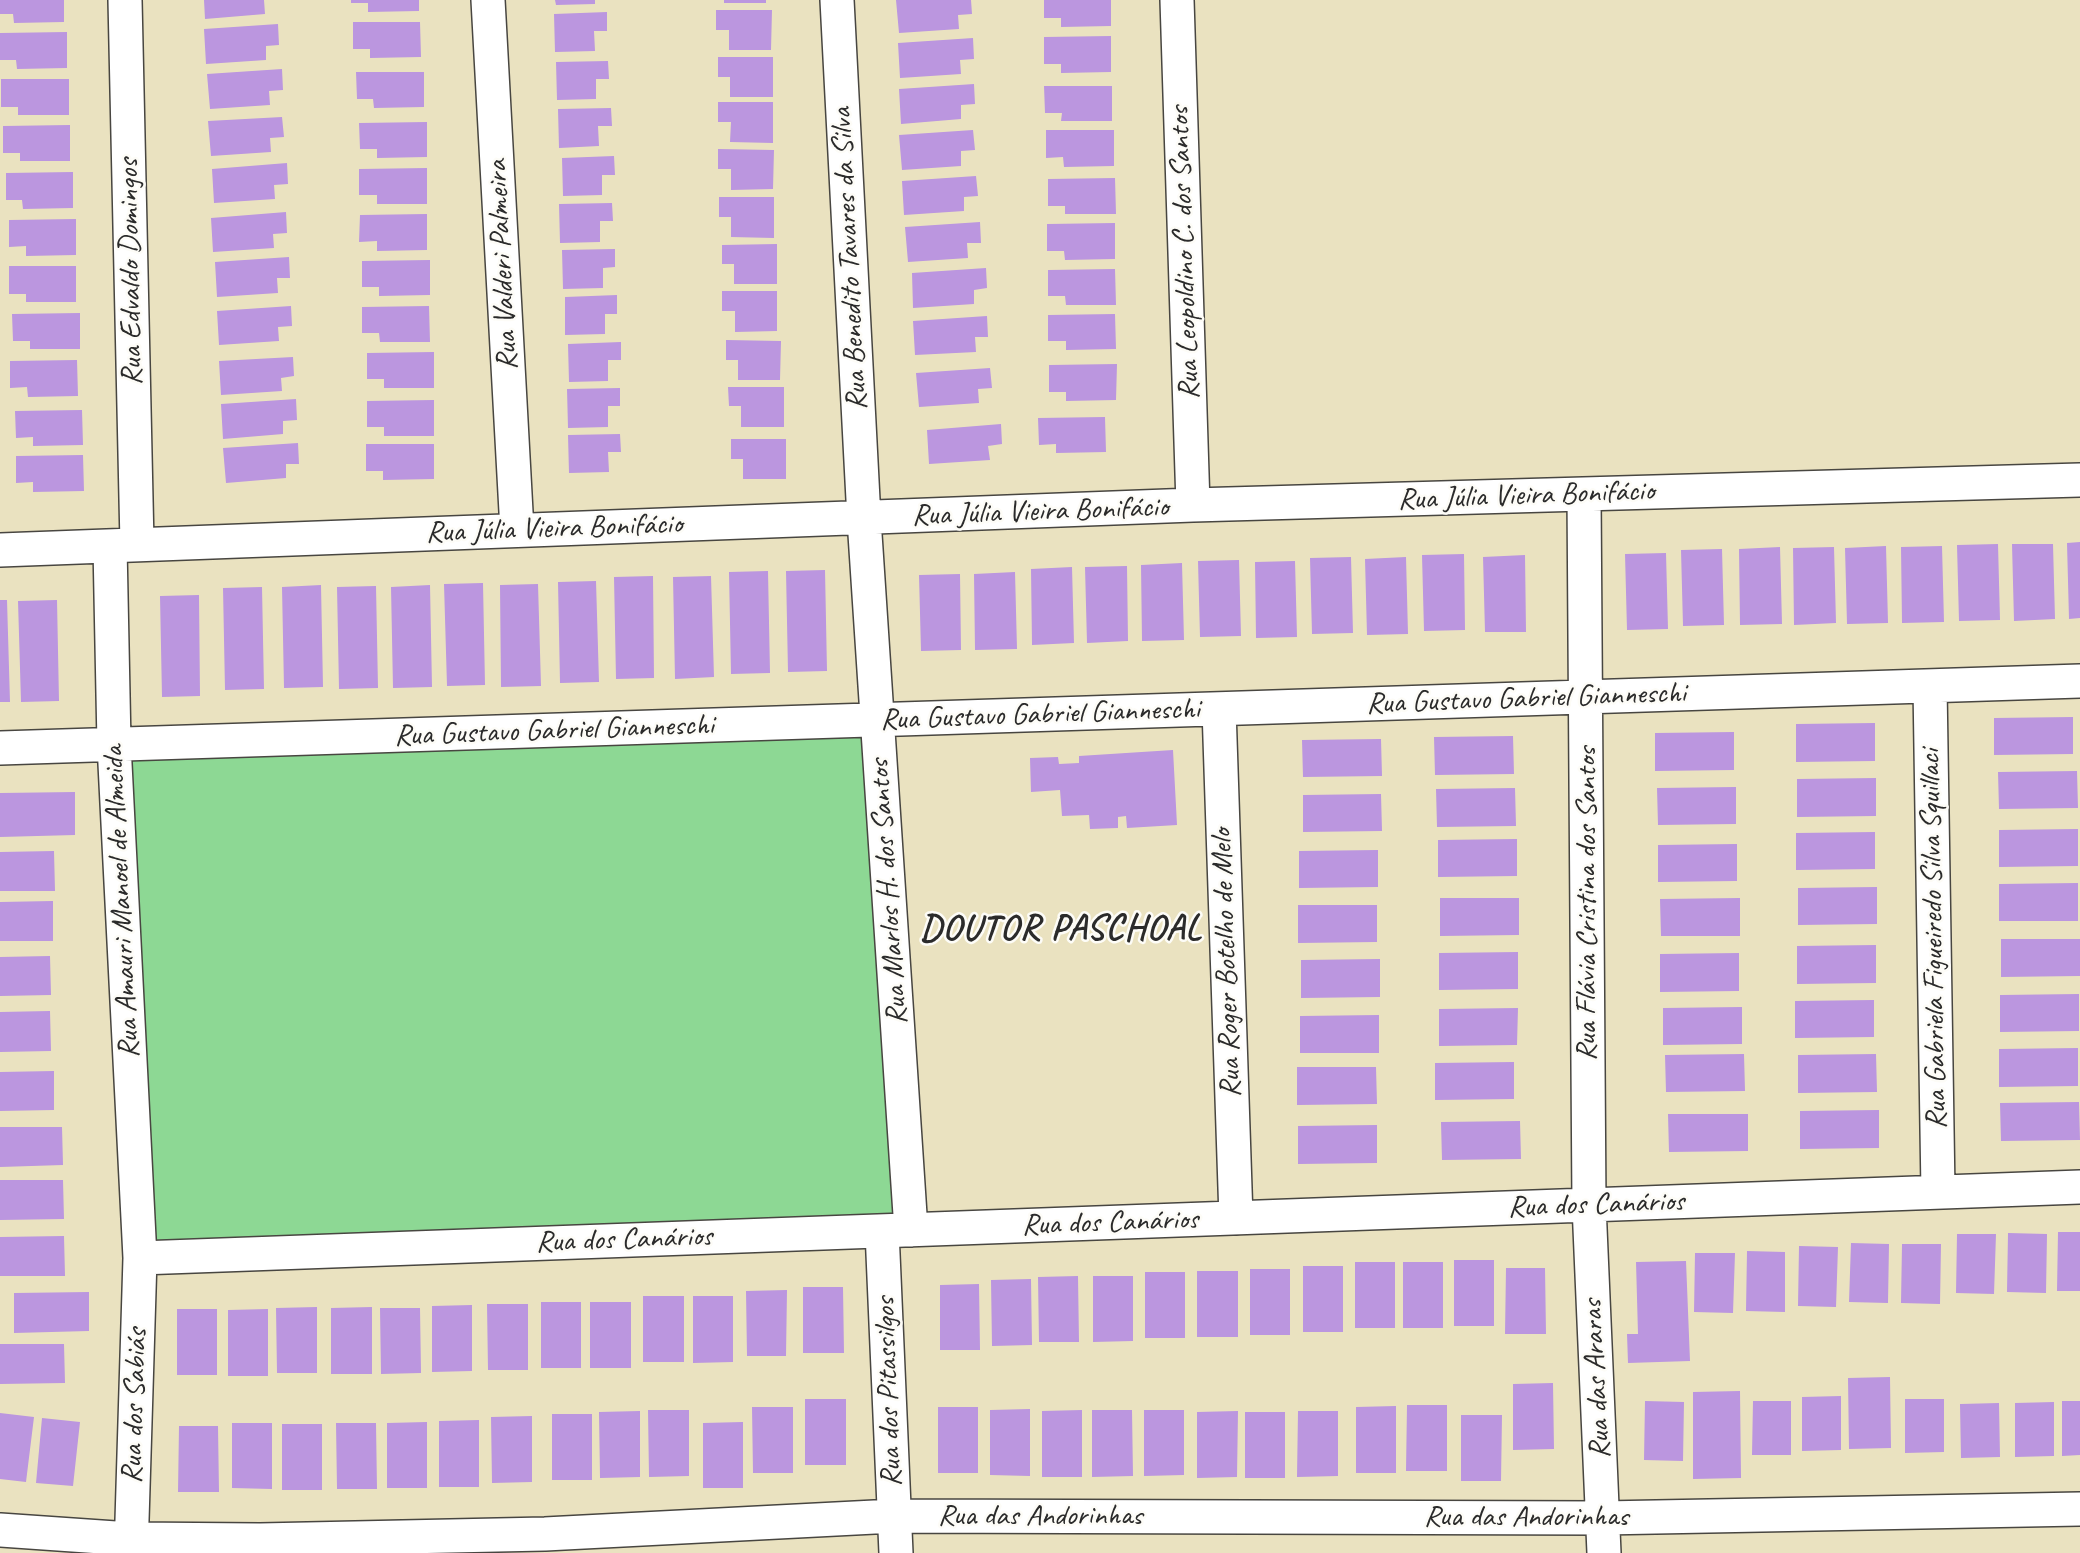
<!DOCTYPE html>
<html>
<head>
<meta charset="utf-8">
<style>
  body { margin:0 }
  canvas { display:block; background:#eae2c0 }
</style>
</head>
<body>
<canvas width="2080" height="1553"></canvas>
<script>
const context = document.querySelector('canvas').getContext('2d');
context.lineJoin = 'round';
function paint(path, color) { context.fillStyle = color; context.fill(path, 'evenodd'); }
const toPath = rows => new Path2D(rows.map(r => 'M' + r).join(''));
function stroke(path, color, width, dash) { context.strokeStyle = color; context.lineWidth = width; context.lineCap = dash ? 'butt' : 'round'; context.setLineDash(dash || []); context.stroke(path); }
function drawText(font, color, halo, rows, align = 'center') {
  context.font = font + ' Caveat,sans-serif'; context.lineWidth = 5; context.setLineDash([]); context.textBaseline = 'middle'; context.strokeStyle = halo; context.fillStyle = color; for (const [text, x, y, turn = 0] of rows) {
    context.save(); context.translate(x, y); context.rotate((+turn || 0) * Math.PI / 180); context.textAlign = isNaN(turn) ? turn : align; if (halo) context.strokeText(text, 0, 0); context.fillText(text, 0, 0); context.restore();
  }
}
paint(toPath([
  [877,721,911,1230,140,1258,114,744]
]), '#8dd894');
paint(toPath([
  [0,0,64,0,64,22,14,23,13,14,0,14],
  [204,0,264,0,265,14,205,19],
  [351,0,419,0,419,11,368,12,368,3,351,3],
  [555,0,595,0,595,4,556,5],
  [724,0,766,0,766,3,724,3],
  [896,0,971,0,972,14,958,15,959,29,899,33],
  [1044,0,1111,0,1111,26,1061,27,1061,18,1044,18],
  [716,10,772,10,771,50,729,50,729,30,716,30],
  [607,12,607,31,594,31,595,51,555,52,554,14],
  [353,22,420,22,421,57,370,58,370,49,353,49],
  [278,24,279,45,266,46,266,60,206,64,204,29],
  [67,32,67,68,17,69,16,60,0,60,0,33],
  [1111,36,1111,72,1061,73,1061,64,1044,64,1044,37],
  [973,38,974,59,960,60,961,74,900,78,898,43],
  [718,57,773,57,773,97,730,97,730,77,718,77],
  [608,61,609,79,596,79,596,99,557,100,556,62],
  [282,69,283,90,269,91,270,105,210,109,207,74],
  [356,72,424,72,424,107,374,108,373,99,357,99],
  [1,79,69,79,69,115,18,115,18,107,1,107],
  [974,84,975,104,961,105,961,119,901,124,899,89],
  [1044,86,1112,86,1112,121,1061,121,1062,113,1045,113],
  [718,102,773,102,773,143,730,142,731,122,718,122],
  [611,108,612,126,598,126,599,146,559,148,558,109],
  [282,117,284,137,270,138,271,152,211,156,208,121],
  [427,122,427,157,377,158,377,149,360,149,359,123],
  [70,125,70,161,20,161,20,153,3,153,3,126],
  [973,130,975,150,961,151,961,166,902,170,899,135],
  [1046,130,1114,130,1114,166,1064,167,1063,157,1046,158],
  [718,149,774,150,773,189,731,190,731,169,718,169],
  [614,156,615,175,602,175,602,195,563,196,562,158],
  [287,163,288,184,274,185,275,199,214,203,212,169],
  [427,168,427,204,377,204,377,195,359,195,359,169],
  [73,172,73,208,23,209,22,200,6,200,6,173],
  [976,176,978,196,964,197,964,211,904,215,902,181],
  [1115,178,1116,214,1065,214,1065,206,1048,206,1048,179],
  [719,197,774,197,774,238,731,237,731,217,719,217],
  [612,203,613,221,600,221,600,242,560,243,559,204],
  [286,212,287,233,273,234,274,248,213,252,211,218],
  [427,214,427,250,377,251,377,241,359,242,360,215],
  [76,219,76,255,26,256,26,246,9,247,9,220],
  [980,222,981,243,967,243,968,258,908,262,905,227],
  [1115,223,1115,259,1065,260,1064,251,1047,251,1047,224],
  [777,244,777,284,734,284,734,264,722,264,722,245],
  [615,249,615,267,603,268,603,288,563,289,562,250],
  [289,257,290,278,277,278,278,293,217,297,215,262],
  [430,260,430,295,379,296,379,287,362,287,362,261],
  [9,266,76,266,76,302,26,302,26,294,9,294],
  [986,268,987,288,974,290,974,304,913,308,912,273],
  [1115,269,1116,305,1066,305,1065,296,1048,296,1048,270],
  [722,291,777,291,777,331,735,332,735,311,722,311],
  [617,295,617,314,605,314,605,334,565,335,565,297],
  [291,306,292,326,278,327,279,341,219,345,217,311],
  [429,306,430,342,380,342,379,333,362,333,362,307],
  [80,313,80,349,30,349,30,341,13,341,12,314],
  [1115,314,1116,349,1066,350,1066,341,1048,341,1048,315],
  [987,316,988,337,975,337,976,352,915,355,913,321],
  [726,340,781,341,780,380,738,380,738,360,726,360],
  [621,342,621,360,608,360,608,381,569,382,568,344],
  [434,352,434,388,384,388,384,379,367,379,367,353],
  [293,357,294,376,281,378,282,391,221,395,219,361],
  [77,360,78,396,28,397,27,387,10,388,10,361],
  [1117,364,1116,400,1066,401,1066,392,1049,392,1049,365],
  [990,368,992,388,978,389,979,403,919,407,916,373],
  [728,387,784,387,784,427,741,427,741,406,729,406],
  [620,388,620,406,608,406,608,427,568,428,567,389],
  [296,399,297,420,283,421,283,434,223,439,221,404],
  [434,400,434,436,384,436,384,427,367,427,367,401],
  [82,410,83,445,33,446,33,437,16,438,15,411],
  [1105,417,1106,452,1056,453,1056,444,1039,445,1038,418],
  [1001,424,1002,444,988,446,990,460,929,464,927,430],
  [620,434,621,452,608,452,609,472,569,473,568,435],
  [731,439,786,439,786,479,743,479,743,459,731,459],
  [298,443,299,464,286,464,286,478,226,483,223,448],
  [366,444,434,444,434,479,383,480,383,471,366,471],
  [83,455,84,491,33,492,33,482,16,483,16,456],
  [2080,542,2080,618,2069,619,2067,543],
  [1998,544,2000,620,1959,621,1957,545],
  [2012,544,2053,544,2055,619,2014,621],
  [1886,546,1888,623,1847,624,1845,548],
  [1942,546,1944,622,1902,623,1901,547],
  [1780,547,1782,624,1740,625,1739,549],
  [1834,547,1836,623,1794,625,1793,548],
  [1722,549,1724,625,1683,626,1681,550],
  [1666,553,1668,629,1627,630,1625,554],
  [1464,554,1465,630,1424,631,1422,555],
  [1525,555,1526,632,1485,632,1483,557],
  [1351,557,1353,633,1312,634,1310,558],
  [1406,557,1408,634,1367,635,1365,559],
  [1239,560,1241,636,1200,637,1198,561],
  [1295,561,1297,637,1256,638,1255,562],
  [1182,563,1184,640,1142,641,1141,565],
  [1127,566,1128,641,1087,643,1085,567],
  [1072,567,1074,643,1032,645,1031,569],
  [825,570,827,671,788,672,786,571],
  [768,571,770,673,731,674,729,572],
  [1015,572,1017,649,975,650,974,574],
  [960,574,961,650,921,651,919,575],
  [653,576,654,678,616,679,614,577],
  [711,576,714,677,675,679,673,577],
  [596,581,599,682,560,683,558,582],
  [483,583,485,685,447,686,444,584],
  [538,584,541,686,501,687,500,585],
  [321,585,323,687,284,688,282,587],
  [430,585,432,687,393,688,391,587],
  [376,586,378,688,339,689,337,587],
  [262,587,264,689,225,690,223,588],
  [199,595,200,696,162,697,160,596],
  [0,600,7,600,10,702,0,702],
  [57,600,59,701,21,702,18,601],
  [2073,717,2073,754,1994,755,1994,718],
  [1875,723,1875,761,1796,762,1796,724],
  [1734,732,1734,770,1655,771,1655,733],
  [1513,736,1514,774,1435,775,1434,737],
  [1381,739,1382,776,1303,777,1302,740],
  [1173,750,1177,825,1127,828,1126,816,1118,817,1118,828,1090,829,1089,815,1062,816,1060,790,1031,792,1030,758,1058,757,1059,764,1079,763,1079,756],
  [2077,771,2078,808,1999,809,1998,772],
  [1876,778,1876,816,1797,817,1797,779],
  [1736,787,1736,824,1658,825,1657,788],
  [1515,788,1516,826,1437,827,1436,789],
  [75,792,75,835,0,837,0,793],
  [1381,794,1382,831,1303,832,1303,795],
  [2078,829,2078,866,1999,867,1999,830],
  [1875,832,1875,869,1796,870,1796,833],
  [1517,839,1517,876,1438,877,1438,840],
  [1737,844,1737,881,1658,882,1658,845],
  [1378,850,1378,887,1299,888,1299,851],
  [54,851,55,891,0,891,0,852],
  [2078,883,2078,921,1999,921,1999,884],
  [1877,887,1877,924,1798,925,1798,888],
  [1440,898,1519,898,1519,935,1440,936],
  [1740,898,1740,936,1661,936,1660,899],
  [53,901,53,941,0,941,0,902],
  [1298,905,1377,905,1377,942,1298,943],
  [2001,939,2080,939,2080,976,2001,977],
  [1876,945,1876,983,1797,984,1797,946],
  [1518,952,1518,989,1439,990,1439,953],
  [1739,953,1739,991,1660,992,1660,954],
  [50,956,51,995,0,996,0,957],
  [1380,959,1380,997,1301,998,1301,960],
  [2079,994,2079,1031,2000,1032,2000,995],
  [1874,1000,1874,1037,1795,1038,1795,1001],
  [1742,1007,1742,1044,1663,1045,1663,1008],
  [1518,1008,1517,1045,1439,1046,1439,1009],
  [50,1011,51,1051,0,1052,0,1012],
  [1379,1015,1379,1053,1300,1053,1300,1016],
  [2078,1048,2078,1086,1999,1087,1999,1049],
  [1744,1054,1745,1091,1666,1092,1665,1055],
  [1876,1054,1877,1092,1798,1093,1798,1055],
  [1514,1062,1514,1099,1435,1100,1435,1063],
  [1297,1067,1376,1067,1377,1104,1297,1105],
  [54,1071,54,1110,0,1111,0,1072],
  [2079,1102,2080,1140,2001,1141,2000,1103],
  [1879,1110,1879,1148,1800,1149,1800,1111],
  [1668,1114,1748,1114,1748,1151,1669,1152],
  [1520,1121,1521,1159,1442,1160,1441,1122],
  [1377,1125,1377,1163,1298,1164,1298,1126],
  [0,1127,62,1127,63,1165,0,1167],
  [0,1180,63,1180,64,1219,0,1220],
  [2058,1232,2080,1232,2080,1291,2057,1291],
  [2008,1233,2047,1234,2046,1293,2007,1292],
  [1957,1234,1996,1234,1994,1294,1956,1293],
  [64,1236,65,1276,0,1276,0,1237],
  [1851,1243,1889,1244,1888,1303,1849,1302],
  [1902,1244,1941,1244,1940,1304,1901,1303],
  [1799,1246,1838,1247,1836,1307,1798,1306],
  [1747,1251,1785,1252,1785,1312,1746,1311],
  [1695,1253,1735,1253,1733,1313,1694,1312],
  [1454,1260,1494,1260,1494,1326,1454,1326],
  [1686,1261,1690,1361,1628,1363,1627,1334,1638,1334,1636,1262],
  [1355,1262,1395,1262,1395,1328,1355,1328],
  [1403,1262,1443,1262,1443,1328,1403,1328],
  [1303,1266,1343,1266,1343,1332,1303,1332],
  [1506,1268,1545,1268,1546,1334,1505,1334],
  [1250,1269,1290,1269,1290,1335,1250,1335],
  [1197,1271,1238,1271,1238,1337,1197,1337],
  [1145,1272,1185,1272,1185,1338,1145,1338],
  [1078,1276,1079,1342,1039,1342,1038,1277],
  [1093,1276,1133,1276,1133,1341,1093,1342],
  [1031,1279,1032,1345,992,1346,991,1280],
  [979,1284,980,1350,940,1350,940,1285],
  [803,1287,843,1287,844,1353,803,1353],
  [787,1290,786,1356,747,1356,746,1291],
  [89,1292,89,1331,14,1333,14,1293],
  [643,1296,684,1296,684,1362,643,1362],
  [693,1296,733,1296,733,1362,693,1363],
  [541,1302,581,1302,581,1368,541,1368],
  [590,1302,631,1302,631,1368,590,1368],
  [487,1304,528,1304,528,1370,488,1370],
  [472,1305,472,1371,432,1372,432,1306],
  [317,1307,317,1373,277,1373,276,1308],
  [372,1307,372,1374,331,1374,331,1308],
  [380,1308,420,1308,421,1373,381,1374],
  [177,1309,217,1309,217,1375,177,1375],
  [268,1309,268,1376,228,1376,228,1310],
  [0,1344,64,1344,65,1383,0,1384],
  [1890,1377,1891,1448,1849,1449,1848,1378],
  [1553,1383,1554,1449,1513,1450,1513,1384],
  [1740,1391,1741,1478,1693,1479,1693,1392],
  [1841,1396,1841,1450,1802,1451,1802,1397],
  [805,1399,846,1399,846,1465,805,1465],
  [1905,1399,1944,1399,1944,1452,1905,1453],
  [1645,1401,1684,1402,1683,1461,1644,1460],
  [1753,1401,1791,1401,1791,1455,1752,1455],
  [2062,1401,2080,1401,2080,1455,2062,1456],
  [2054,1402,2054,1456,2015,1457,2015,1403],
  [1999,1403,2000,1457,1961,1458,1960,1404],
  [1407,1405,1447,1405,1447,1471,1406,1471],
  [1396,1406,1396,1473,1356,1473,1356,1407],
  [752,1407,793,1407,793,1473,753,1473],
  [938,1407,978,1407,978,1473,938,1473],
  [1030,1409,1030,1476,990,1475,990,1410],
  [648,1410,689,1410,689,1476,649,1477],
  [1082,1410,1082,1477,1042,1477,1042,1411],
  [1092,1410,1132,1410,1133,1476,1092,1477],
  [1144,1410,1184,1410,1184,1475,1144,1476],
  [640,1411,640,1477,600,1478,599,1412],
  [1238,1411,1237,1477,1197,1478,1197,1412],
  [1298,1411,1338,1411,1338,1476,1297,1477],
  [1245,1412,1285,1412,1285,1478,1245,1478],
  [0,1413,34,1417,26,1482,0,1479],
  [552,1414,592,1414,592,1480,552,1480],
  [1461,1415,1502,1415,1501,1481,1461,1481],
  [532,1416,532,1482,492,1483,491,1417],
  [42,1418,80,1422,73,1486,36,1483],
  [479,1420,479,1487,439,1487,439,1421],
  [427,1422,427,1488,387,1488,387,1423],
  [743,1422,743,1488,703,1488,703,1423],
  [232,1423,272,1423,272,1489,232,1488],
  [336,1423,376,1423,377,1489,337,1489],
  [282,1424,322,1424,322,1490,282,1490],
  [179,1426,218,1426,219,1492,178,1492]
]), '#bb96df');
const minor = toPath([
  [125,0,137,544],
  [488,0,517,530],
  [837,0,864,519,911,1230],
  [1177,0,1193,505],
  [1584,494,1589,1205,1604,1553],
  [110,546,114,744,140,1258,131,1553],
  [0,550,1193,505,2080,480],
  [1930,686,1938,1192],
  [1219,709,1236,1218],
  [0,748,2080,681],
  [882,1231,896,1553],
  [140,1258,2080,1187],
  [0,1530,130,1539,260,1540,545,1534,894,1516,1603,1518,2080,1509]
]);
stroke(minor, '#484641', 36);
stroke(minor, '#fff', 33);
drawText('30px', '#2b2b2b', '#fdfcf7', [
  ["Rua Leopoldino C. dos Santos",1185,253,-92],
  ["Rua Benedito Tavares da Silva",850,259,-93],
  ["Rua Valderi Palmeira",503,265,-93],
  ["Rua Edvaldo Domingos",131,272,-91],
  ["Rua Júlia Vieira Bonifácio",1526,496,-2],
  ["Rua Júlia Vieira Bonifácio",1040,512,-2],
  ["Rua Júlia Vieira Bonifácio",554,529,-2],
  ["Rua Gustavo Gabriel Gianneschi",1526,699,-2],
  ["Rua Gustavo Gabriel Gianneschi",1040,715,-2],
  ["Rua Gustavo Gabriel Gianneschi",554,731,-2],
  ["Rua Marlos H. dos Santos",889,892,-94],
  ["Rua Amauri Manoel de Almeida",122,902,-93],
  ["Rua Flávia Cristina dos Santos",1587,904,-90],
  ["Rua Gabriela Figueiredo Silva Squillaci",1934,939,-91],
  ["Rua Roger Botelho de Melo",1227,963,-92],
  ["Rua dos Canários",1596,1205,-2],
  ["Rua dos Canários",1110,1223,-2],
  ["Rua dos Canários",624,1240,-2],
  ["Rua das Araras",1597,1379,-93],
  ["Rua dos Pitassilgos",889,1392,-92],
  ["Rua dos Sabiás",135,1406,-88],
  ["Rua das Andorinhas",1040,1516],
  ["Rua das Andorinhas",1526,1517]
]);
context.letterSpacing = '1.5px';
drawText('bold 36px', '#2b2b2b', '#fdfcf7', [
  ["DOUTOR PASCHOAL",1061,930]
]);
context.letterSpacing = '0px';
</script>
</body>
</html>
